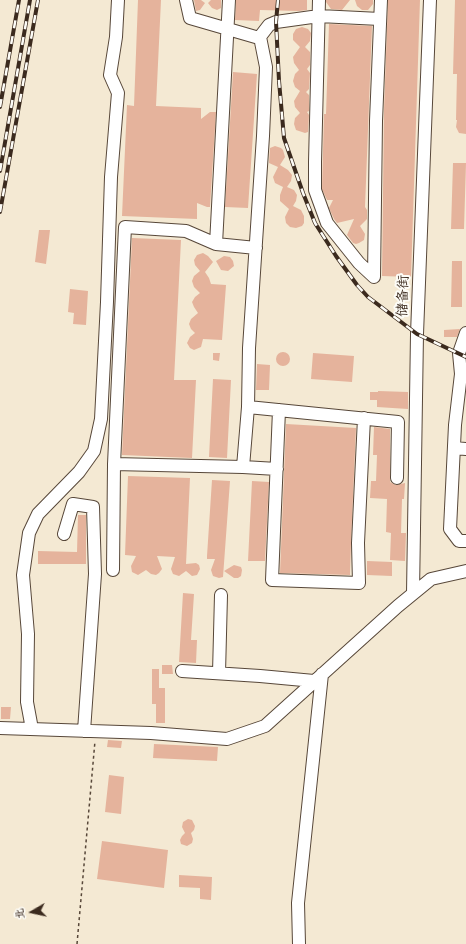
<!DOCTYPE html>
<html>
<head>
<meta charset="utf-8">
<style>
  body { margin:0 }
  #map { position:relative; width:466px; height:944px; overflow:hidden; background:#f4e9d3; font-family:"Architects Daughter","LXGW WenKai TC",sans-serif }
  canvas { display:block }
  .north { position:absolute; left:12px; top:892px; width:40px; height:40px; -webkit-text-stroke:3px #fdfcf7; paint-order:stroke; rotate:261deg; font-size:11px; font-weight:700; line-height:16px; text-align:center; color:#3b2a1e }
  .north::after { content:''; display:block; margin:auto; width:14px; height:18px; background:#3b2a1e; clip-path:polygon(50% 0,100% 100%,50% 72%,0 100%) }
</style>
</head>
<body>
<div id="map">
<canvas width="466" height="944"></canvas>
<div class="north">北</div>
</div>
<script>
const context = document.querySelector('canvas').getContext('2d');
context.lineJoin = 'round';
function paint(path, color) { context.fillStyle = color; context.fill(path, 'evenodd'); }
const toPath = rows => new Path2D(rows.map(r => 'M' + r).join(''));
function stroke(path, color, width, dash) { context.strokeStyle = color; context.lineWidth = width; context.lineCap = dash ? 'butt' : 'round'; context.setLineDash(dash || []); context.stroke(path); }
function drawText(font, color, halo, rows, align = 'center') {
  context.font = font + ' "Architects Daughter","LXGW WenKai TC",sans-serif'; context.lineWidth = 4; context.setLineDash([]); context.textBaseline = 'middle'; context.strokeStyle = halo; context.fillStyle = color; for (const [text, x, y, turn = 0] of rows) {
    context.save(); context.translate(x, y); context.rotate((+turn || 0) * Math.PI / 180); context.textAlign = isNaN(turn) ? turn : align; if (halo) context.strokeText(text, 0, 0); context.fillText(text, 0, 0); context.restore();
  }
}
paint(toPath([
  [138,0,161,0,156,106,201,108,201,119,210,112,216,112,210,207,207,207,197,203,197,219,122,216,127,105,134,106],
  [194,0,201,0,205,3,200,10,196,11],
  [211,0,221,0,221,8,217,10,212,8,208,3],
  [236,0,307,0,307,10,299,11,260,10,259,21,235,20],
  [326,0,350,0,342,10,331,9,326,2],
  [355,0,373,0,373,4,368,10,362,10,357,6],
  [388,0,420,0,411,277,382,276,384,110],
  [455,0,466,0,466,134,459,133,456,127,457,120,456,120,457,74,453,74],
  [329,24,372,26,365,207,367,210,367,219,360,226,365,234,364,240,359,243,356,244,353,243,347,235,354,219,337,223,334,219,329,208,333,200,327,200,322,189,324,114,326,114],
  [302,27,308,29,311,33,310,41,305,47,310,52,310,65,307,69,310,73,309,89,306,92,309,95,309,111,307,112,309,115,308,132,305,133,296,130,294,124,295,118,300,113,295,107,294,101,300,91,295,87,293,81,295,74,299,70,294,63,293,57,300,47,293,40,293,34,296,29],
  [233,72,257,74,248,208,225,207],
  [275,146,281,148,283,150,285,157,280,165,288,170,292,175,291,181,287,187,294,190,297,195,296,201,293,206,301,210,304,216,304,223,302,226,296,228,290,227,286,223,285,217,289,209,280,201,280,195,283,187,275,183,273,177,278,167,269,163,270,148],
  [453,163,466,163,464,229,451,229],
  [39,230,50,230,46,264,35,262],
  [132,238,181,240,174,380,196,380,192,458,122,455],
  [203,253,208,256,213,262,205,272,209,278,211,284,226,285,222,340,203,339,201,347,194,350,190,348,187,343,190,337,195,333,191,329,189,324,191,319,198,313,194,307,192,302,195,297,200,293,194,287,192,281,194,276,200,271,195,265,194,260,197,255],
  [224,256,230,257,233,261,234,266,228,271,221,270,216,261],
  [452,261,462,261,462,307,451,307],
  [70,289,88,291,86,325,73,324,74,313,68,312],
  [460,329,457,337,444,337,444,330],
  '276 359a7 7 0 1 1 14 0a7 7 0 1 1-14 0Z',
  [213,353,220,353,219,361,213,360],
  [313,353,354,356,352,382,311,379],
  [257,364,270,365,269,390,256,390],
  [213,379,231,380,227,458,209,457],
  [378,391,408,392,408,409,377,407,377,400,370,400,370,392,378,392],
  [286,424,356,428,351,543,350,575,280,573],
  [374,427,390,429,390,482,396,485,405,483,404,499,402,499,401,533,406,533,405,561,390,560,391,533,386,532,387,499,370,498,371,481,376,481,377,455,373,455],
  [128,476,190,478,186,564,196,563,199,565,200,569,197,575,192,576,186,571,179,576,173,574,171,569,175,557,157,556,162,569,159,573,156,575,151,574,146,570,138,575,132,572,131,566,136,556,125,555],
  [212,480,230,481,223,577,219,578,213,576,211,570,215,559,207,559,207,556],
  [252,481,269,482,265,561,248,561],
  [78,515,86,515,86,564,38,564,38,551,77,552],
  [367,561,392,562,392,576,367,575],
  [234,565,241,567,242,570,241,576,238,578,234,578,224,571],
  [183,593,194,594,191,640,197,640,196,663,179,662],
  [162,665,172,665,173,674,162,674],
  [152,669,159,669,159,688,165,688,165,723,156,723,156,704,152,704],
  [1,707,11,707,10,719,1,719],
  [108,740,122,741,121,748,107,747],
  [154,744,218,747,217,761,153,758],
  [109,775,124,777,121,814,105,812],
  [188,819,192,820,195,826,194,830,191,833,193,839,192,843,187,846,181,844,180,840,182,836,185,833,182,827,183,822],
  [102,841,168,850,164,888,97,879],
  [179,875,212,877,211,900,200,899,200,888,179,887]
]), '#e5b39c');
const minor = toPath([
  [186,0,190,18,259,38,269,25,276,22,319,16,380,19],
  [319,0,315,162,315,190,327,223,359,263,374,277,376,121,381,0],
  [260,37,266,67,263,136,249,348,248,407,398,422,397,478],
  [216,244,229,0],
  [466,333,459,353,461,374,455,425,450,529,459,541,466,541],
  [279,410,272,580,359,583,358,543,364,418],
  [454,448,466,449],
  [114,464,243,467,248,407],
  [243,467,277,469],
  [64,534,73,504,93,507,95,574,84,731],
  [113,570,114,464,125,227,186,231,216,244,256,248],
  [413,593,417,334,430,0],
  [182,671,260,676,314,681],
  [219,673,221,595],
  [0,728,151,733,227,739,265,726,398,606,431,579,466,571],
  [32,729,27,702,28,634,23,575,29,533,38,514,79,472,94,451,101,419,107,302,111,177,118,93,110,75,116,37,118,0],
  [299,944,298,903,322,674]
]);
stroke(minor, '#574739', 14);
stroke(toPath([
  [77,944,95,741]
]), '#574739', 1.5, [3, 3]);
stroke(minor, '#fff', 12);
const rail = toPath([
  [278,0,276,22,279,81,284,138,303,193,315,223,336,256,357,285,368,297,417,334,466,357],
  [0,107,19,0],
  [0,171,30,0],
  [0,212,38,0]
]);
stroke(rail, '#3b2a1e', 4);
stroke(rail, '#fdfcf7', 2.5, [8]);
drawText('14px', '#3b2a1e', '#fdfcf7', [
  ["储备街",404,296,-88]
]);
</script>
</body>
</html>
